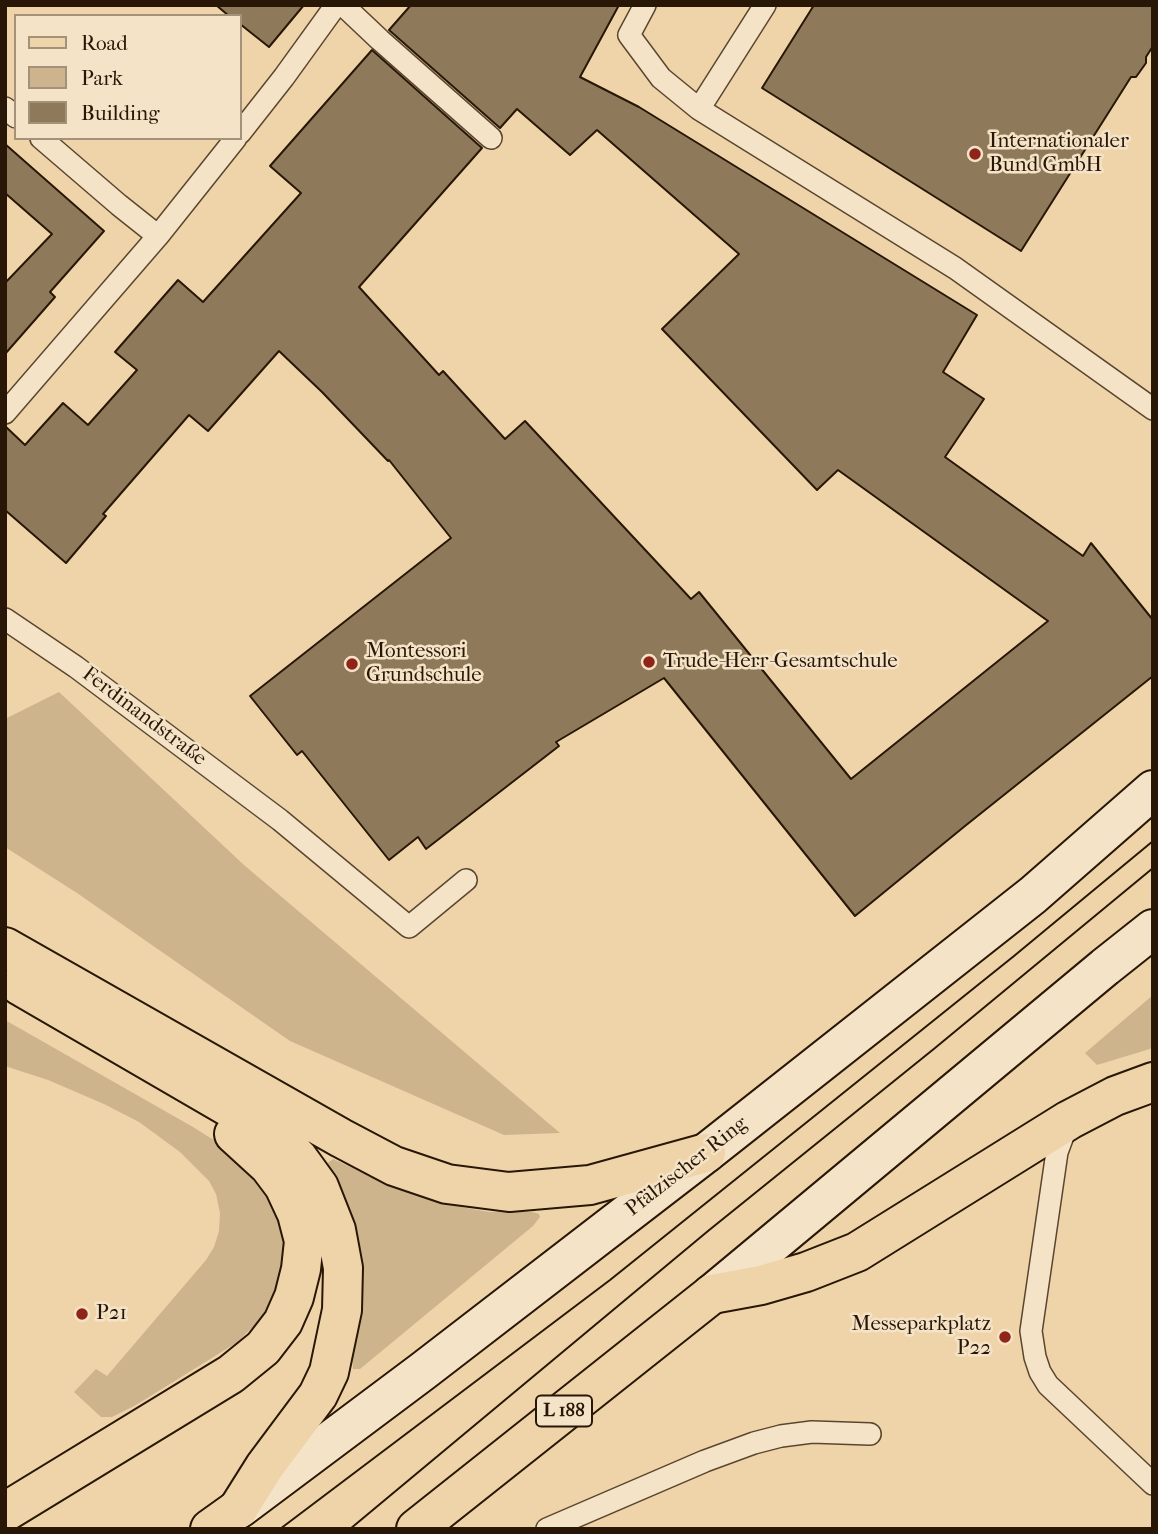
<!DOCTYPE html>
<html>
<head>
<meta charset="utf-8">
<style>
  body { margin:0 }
  #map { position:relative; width:1158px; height:1534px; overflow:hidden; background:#efd4a9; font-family:"IM FELL French Canon",serif }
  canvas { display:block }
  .frame { position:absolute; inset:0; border:7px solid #281706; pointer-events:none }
  .legend { position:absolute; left:14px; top:14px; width:228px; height:126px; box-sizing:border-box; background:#f5e3c7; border:2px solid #a3917a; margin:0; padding:9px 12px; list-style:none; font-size:21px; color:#281706 }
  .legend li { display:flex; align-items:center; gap:14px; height:35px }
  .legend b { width:35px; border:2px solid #a3917a }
</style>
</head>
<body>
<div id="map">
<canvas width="1158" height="1534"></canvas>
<div class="frame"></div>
<ul class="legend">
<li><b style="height:9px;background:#efd4a9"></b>Road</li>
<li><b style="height:19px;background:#cdb48d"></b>Park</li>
<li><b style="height:19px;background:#8f795b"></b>Building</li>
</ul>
</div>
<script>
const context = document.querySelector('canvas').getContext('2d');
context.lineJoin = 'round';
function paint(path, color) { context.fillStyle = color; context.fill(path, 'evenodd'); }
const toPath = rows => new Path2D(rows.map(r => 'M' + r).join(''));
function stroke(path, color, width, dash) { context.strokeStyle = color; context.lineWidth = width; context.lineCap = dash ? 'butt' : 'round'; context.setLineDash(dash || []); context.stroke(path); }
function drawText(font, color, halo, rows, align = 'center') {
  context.font = font + ' "IM FELL French Canon",serif'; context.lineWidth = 5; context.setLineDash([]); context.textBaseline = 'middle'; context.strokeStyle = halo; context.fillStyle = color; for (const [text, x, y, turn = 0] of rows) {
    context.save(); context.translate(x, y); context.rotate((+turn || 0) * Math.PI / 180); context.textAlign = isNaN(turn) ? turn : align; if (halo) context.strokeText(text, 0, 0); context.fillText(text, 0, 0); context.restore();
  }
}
paint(toPath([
  [59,692,244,865,560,1133,504,1135,290,1041,77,893,5,847,5,719],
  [1153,995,1153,1048,1097,1065,1085,1053],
  [5,1020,193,1127,228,1149,251,1172,268,1197,277,1216,284,1239,284,1262,280,1283,272,1302,257,1323,236,1343,136,1405,112,1417,101,1417,74,1392,96,1369,107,1376,206,1260,214,1247,219,1231,220,1213,216,1194,209,1181,180,1152,139,1122,104,1104,48,1080,5,1066],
  [333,1159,397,1188,450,1205,489,1212,533,1212,539,1214,540,1217,533,1226,360,1369,353,1369,352,1357,356,1336,325,1165]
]), '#cdb48d');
const building = toPath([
  [216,5,304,5,269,47,240,24,240,16,229,16,216,5],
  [411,5,619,5,580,77,639,107,977,315,943,372,984,399,945,457,1083,556,1091,543,1153,620,1153,676,965,826,855,916,664,678,556,742,559,746,426,849,418,837,389,860,302,751,297,755,250,696,451,538,389,460,388,461,322,392,279,351,208,431,189,415,103,514,106,516,66,563,5,510,5,426,25,445,63,403,88,425,137,370,115,352,178,280,203,302,301,193,270,166,372,50,482,148,359,287,439,375,443,371,505,439,525,421,691,599,699,592,851,779,1048,621,838,470,817,490,662,329,739,254,597,130,570,155,517,109,500,128,389,30,411,5],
  [814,5,1153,5,1153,46,1146,57,1146,63,1136,77,1131,77,1021,251,762,88,814,5],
  [5,144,104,231,50,292,55,297,5,354,5,283,52,234,5,193,5,144]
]);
paint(building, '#8f795b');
stroke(building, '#281706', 2);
const lane = toPath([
  [343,5,380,40,491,138],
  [645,5,629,35,661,78,699,109],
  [765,5,699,109,955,268,1153,409],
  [5,108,16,117],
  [240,133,284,77,336,5],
  [41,138,119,205,158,236],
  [5,413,158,236,236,138],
  [5,619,76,667,280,820,409,927,466,880],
  [1067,1125,1057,1152,1031,1331,1035,1357,1040,1372,1048,1385,1153,1484],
  [547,1529,705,1461,754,1443,781,1436,812,1432,870,1434]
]);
const secondary = toPath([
  [712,1294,1105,967,1153,929],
  [240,1508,423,1371,706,1153,1033,895,1153,790]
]);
const primary = toPath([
  [210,1529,238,1509],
  [416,1529,712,1294]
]);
const highway = toPath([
  [5,947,341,1138,394,1166,447,1184,509,1192,590,1185,706,1153],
  [19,985,272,1132,298,1158,319,1187,336,1230,343,1268,342,1310,329,1372,318,1395,265,1466,238,1509],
  [712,1294,761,1285,806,1272,857,1252,1069,1120,1115,1096,1153,1082],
  [5,1512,231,1374,263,1348,283,1322,294,1297,301,1269,304,1241,297,1214,284,1186,269,1166,234,1134]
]);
stroke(lane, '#5a462f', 24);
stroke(secondary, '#281706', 42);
stroke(primary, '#281706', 42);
stroke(highway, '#281706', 42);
stroke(lane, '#f5e3c7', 21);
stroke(secondary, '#f5e3c7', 38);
stroke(primary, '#efd4a9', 38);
stroke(highway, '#efd4a9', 38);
stroke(toPath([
  [280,1529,610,1280,1014,956,1153,841],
  [350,1529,708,1231,935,1048,1153,868]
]), '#281706', 2);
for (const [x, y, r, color] of [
  [975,154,7,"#8f2418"],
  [649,662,7,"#8f2418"],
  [352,664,7,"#8f2418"],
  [82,1314,7,"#8f2418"],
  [1005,1337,7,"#8f2418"]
]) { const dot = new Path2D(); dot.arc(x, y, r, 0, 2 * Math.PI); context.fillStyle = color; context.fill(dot); stroke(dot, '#f5e3c7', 2.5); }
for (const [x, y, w] of [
  [564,1411,56]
]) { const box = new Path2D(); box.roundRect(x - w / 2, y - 15.5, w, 31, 5); context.fillStyle = '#f5e3c7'; context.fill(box); stroke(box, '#281706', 2); }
drawText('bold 19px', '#281706', null, [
  ["L 188",564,1411]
]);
drawText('21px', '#281706', '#f5e3c7', [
  ["Internationaler",989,142],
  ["Bund GmbH",989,166],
  ["Montessori",366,652],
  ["Grundschule",366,676],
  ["Trude-Herr-Gesamtschule",663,662],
  ["P21",96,1314],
  ["Messeparkplatz",991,1325,"right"],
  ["P22",991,1349,"right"]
], 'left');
drawText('21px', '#281706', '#f5e3c7', [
  ["Ferdinandstraße",144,717,37],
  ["Pfälzischer Ring",687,1167,-38]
]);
</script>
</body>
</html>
